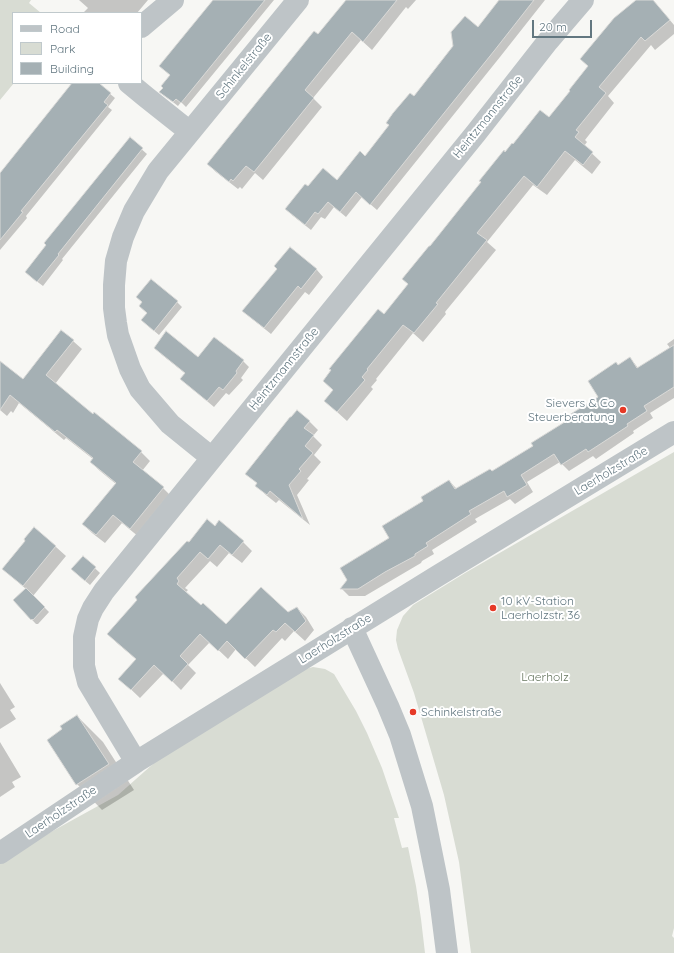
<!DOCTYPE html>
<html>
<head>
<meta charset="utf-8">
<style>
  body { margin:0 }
  #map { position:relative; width:674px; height:953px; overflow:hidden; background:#f7f7f4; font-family:Quicksand,sans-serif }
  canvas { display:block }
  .legend { position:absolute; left:12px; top:12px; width:130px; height:72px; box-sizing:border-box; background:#fff; border:1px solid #c0c9cc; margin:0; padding:5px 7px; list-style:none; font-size:12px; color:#627780 }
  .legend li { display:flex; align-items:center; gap:8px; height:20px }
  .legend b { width:20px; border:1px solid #c0c9cc }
  .scale { position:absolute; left:532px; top:20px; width:60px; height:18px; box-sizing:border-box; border:2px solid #627780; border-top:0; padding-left:5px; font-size:12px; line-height:14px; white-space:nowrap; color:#627780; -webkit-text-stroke:3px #fff; paint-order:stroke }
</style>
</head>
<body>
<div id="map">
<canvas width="674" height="953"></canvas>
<ul class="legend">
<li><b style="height:5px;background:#bec4c7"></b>Road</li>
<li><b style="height:11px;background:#d8dcd3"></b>Park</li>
<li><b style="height:11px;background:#a5b0b4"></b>Building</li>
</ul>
<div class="scale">20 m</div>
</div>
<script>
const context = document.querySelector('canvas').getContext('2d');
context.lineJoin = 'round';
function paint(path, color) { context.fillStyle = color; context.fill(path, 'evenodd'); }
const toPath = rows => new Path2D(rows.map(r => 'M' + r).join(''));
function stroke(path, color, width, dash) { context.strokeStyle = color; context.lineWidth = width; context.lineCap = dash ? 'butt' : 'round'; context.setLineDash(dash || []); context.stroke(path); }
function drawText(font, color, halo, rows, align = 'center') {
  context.font = font + ' Quicksand,sans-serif'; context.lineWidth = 4; context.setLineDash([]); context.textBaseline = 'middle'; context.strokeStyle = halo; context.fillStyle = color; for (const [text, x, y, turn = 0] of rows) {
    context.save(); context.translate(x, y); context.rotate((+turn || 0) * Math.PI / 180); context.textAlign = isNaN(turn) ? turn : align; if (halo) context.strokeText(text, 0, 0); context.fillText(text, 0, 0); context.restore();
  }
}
paint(toPath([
  [0,0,31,0,29,3,41,13,13,13,13,83,14,83,0,100],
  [674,452,674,928,672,936,674,938,674,953,471,953,459,862,444,795,414,693,398,649,396,640,397,630,403,616,413,605,465,573],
  [313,667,325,669,334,674,356,711,367,733,382,768,399,818,394,818,402,848,408,847,416,886,421,919,425,953,0,953,0,863,49,833,118,795,162,756,302,670]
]), '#d8dcd3');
paint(toPath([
  [79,0,148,0,137,13,83,13,88,8],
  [214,0,274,0,186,107,181,102,178,106,165,96,171,75],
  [348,0,416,0,408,9,406,7,372,50,361,40,313,98,322,107,263,180,255,173,242,189,240,187,238,189,216,172,208,164],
  [500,0,545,0,500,57,377,210,362,197,346,217,334,207,325,219,321,217,311,230,292,215,308,187,337,181,366,157,414,98,478,28],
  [637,0,653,0,674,25,674,34,655,50,651,45,608,96,614,103,585,140,587,142,584,146,601,162,592,174,575,160,547,195,533,185,487,242,496,250,445,312,446,314,423,342,413,333,376,379,377,380,371,387,373,389,347,421,325,401,384,316,409,285,505,153,549,118,571,91,588,66,581,59],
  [74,83,97,83,115,98,108,107,112,110,26,216,27,218,0,250,0,196],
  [130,139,147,154,62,259,63,260,43,286,31,277],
  [290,248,317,270,323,277,309,295,305,292,271,334,250,317,243,311,278,269],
  [177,302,182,307,159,335,147,325,148,313],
  [214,338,243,361,249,367,241,378,243,380,229,395,226,393,214,407,188,385,186,374,161,354,198,358],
  [674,339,674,398,650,413,653,418,633,431,634,433,596,459,593,456,569,471,560,462,527,482,533,492,515,504,510,499,475,519,477,522,432,550,434,554,422,561,421,563,365,596,349,596,342,589,348,580,424,502,449,481,457,489,492,472,534,446,600,397,618,366,630,358,639,369,671,349,667,344],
  [73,341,82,349,55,384,93,415,94,413,141,452,150,461,142,471,163,488,172,497,139,537,122,523,105,543,92,533,83,524,116,484,100,471,91,462,93,459,66,438,64,440,19,403,13,413,11,411,7,416,0,410,0,363,23,381],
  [309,421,318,430,313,436,322,445,314,455,321,462,307,479,309,480,297,495,310,525,279,500,276,503,266,495,257,486,258,484,246,473],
  [219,522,243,542,252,551,242,563,229,553,217,567,210,561,185,588,188,590,185,593,226,626,288,613,297,608,306,617,314,630,305,641,294,631,285,641,282,638,255,667,236,649,228,659,210,642,188,665,196,673,181,690,164,673,140,698,120,679,137,660,117,643,108,634,189,544,215,527],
  [34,529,56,547,66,556,33,596,49,612,38,624,36,624,14,601,26,589,3,569,27,541],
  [83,557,100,573,90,585,77,574],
  [0,683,15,707,10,710,16,719,0,729],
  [77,716,103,742,134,790,102,810,77,784,64,730],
  [0,742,21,777,12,782,15,787,0,797]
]), '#0003');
const building = toPath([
  [213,0,265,0,181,103,176,99,173,102,159,92,163,88,161,86,170,75,159,66,213,0],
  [346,0,397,0,363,42,352,32,305,90,314,98,254,172,246,166,233,181,231,179,229,182,207,164,314,31,318,34,346,0],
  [499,0,534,0,494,51,370,205,356,192,340,212,328,202,318,214,315,212,305,225,285,209,305,184,308,186,323,168,337,180,360,151,365,156,389,125,386,123,393,113,410,93,414,96,453,46,451,32,465,16,478,27,499,0],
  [636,0,653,0,670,20,645,41,641,37,599,87,606,93,576,130,579,132,575,137,593,152,583,165,565,151,537,187,524,176,477,233,487,240,436,303,438,304,414,333,403,325,367,369,368,370,362,377,365,380,337,412,324,401,333,390,323,381,331,370,329,369,378,309,384,314,408,284,402,279,429,246,430,246,481,182,479,181,504,150,505,152,512,143,513,144,540,110,549,117,570,91,569,90,588,66,580,59,614,18,636,0],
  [72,83,99,83,111,93,104,102,108,105,21,211,23,212,0,240,0,173,72,83],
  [130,137,143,148,58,254,59,255,37,282,25,272,46,245,44,243,130,137],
  [290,247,317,269,301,289,298,286,264,328,242,311,277,269,274,266,290,247],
  [151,279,178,301,154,331,141,320,147,313,139,306,142,302,136,297,151,279],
  [61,330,74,340,46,375,93,414,94,412,142,451,133,462,164,487,130,529,113,515,96,535,82,524,116,483,90,462,93,458,57,430,55,432,10,395,0,410,0,361,23,379,61,330],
  [166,331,198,357,214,337,244,360,236,371,237,373,223,390,219,387,207,401,180,379,185,373,154,348,166,331],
  [674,345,674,387,644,406,647,411,627,424,628,426,588,452,586,449,561,465,554,454,521,475,527,485,507,497,504,491,469,511,471,514,426,543,428,546,415,554,415,556,385,572,358,589,340,589,347,580,340,568,389,538,382,526,423,501,421,497,449,480,455,489,490,469,492,471,533,446,531,443,568,420,566,417,598,397,588,381,616,362,618,365,630,357,637,368,674,345],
  [297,410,310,421,304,428,314,435,305,446,313,453,299,469,301,471,289,485,303,519,270,491,267,495,255,486,257,483,245,474,290,417,291,417,297,410],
  [207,519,215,526,219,520,244,541,232,555,220,545,208,559,200,552,177,578,179,581,177,584,201,605,203,603,226,624,261,587,288,612,297,607,306,621,295,632,285,623,276,632,273,630,245,659,227,641,218,651,200,634,180,656,188,664,172,682,154,665,131,690,118,679,136,659,107,634,137,600,135,597,187,541,189,542,207,519],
  [34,527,56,546,23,586,2,569,25,541,24,539,34,527],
  [83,556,96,567,85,581,71,569,83,556],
  [26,588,45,607,33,620,32,619,31,620,13,600,26,588],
  [77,715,109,764,76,785,47,740,62,729,60,726,77,715]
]);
paint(building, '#a5b0b4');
stroke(building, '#d9d9d7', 1);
stroke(toPath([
  [141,27,173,0],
  [129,83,146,97,190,132],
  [212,458,170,424,140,389,130,369,118,335,116,323,114,308,114,285,116,261,123,237,134,211,158,171,298,0],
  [352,628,388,706,400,735,422,806,439,890,447,953],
  [136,762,88,682,84,666,84,637,88,619,93,608,104,591,476,133,548,41,583,0],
  [0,853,136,762,439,575,674,432]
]), '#bec4c7', 22);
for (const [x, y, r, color] of [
  [623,410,4,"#e63926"],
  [493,608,4,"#e63926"],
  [413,712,4,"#e63926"]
]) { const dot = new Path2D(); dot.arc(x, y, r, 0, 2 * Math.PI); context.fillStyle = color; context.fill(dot); stroke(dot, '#fff', 1.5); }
drawText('12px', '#627780', '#fff', [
  ["Schinkelstraße",244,66,-51],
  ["Heintzmannstraße",488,117,-51],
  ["Heintzmannstraße",284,369,-51],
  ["Laerholzstraße",611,471,-31],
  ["Laerholzstraße",335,639,-32],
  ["Laerholzstraße",61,812,-34]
]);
drawText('12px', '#627780', '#fff', [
  ["Sievers & Co",615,403,"right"],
  ["Steuerberatung",615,417,"right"],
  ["10 kV-Station",501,601],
  ["Laerholzstr. 36",501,615],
  ["Schinkelstraße",421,712]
], 'left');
drawText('12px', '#687861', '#fff', [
  ["Laerholz",545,677]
]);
</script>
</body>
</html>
